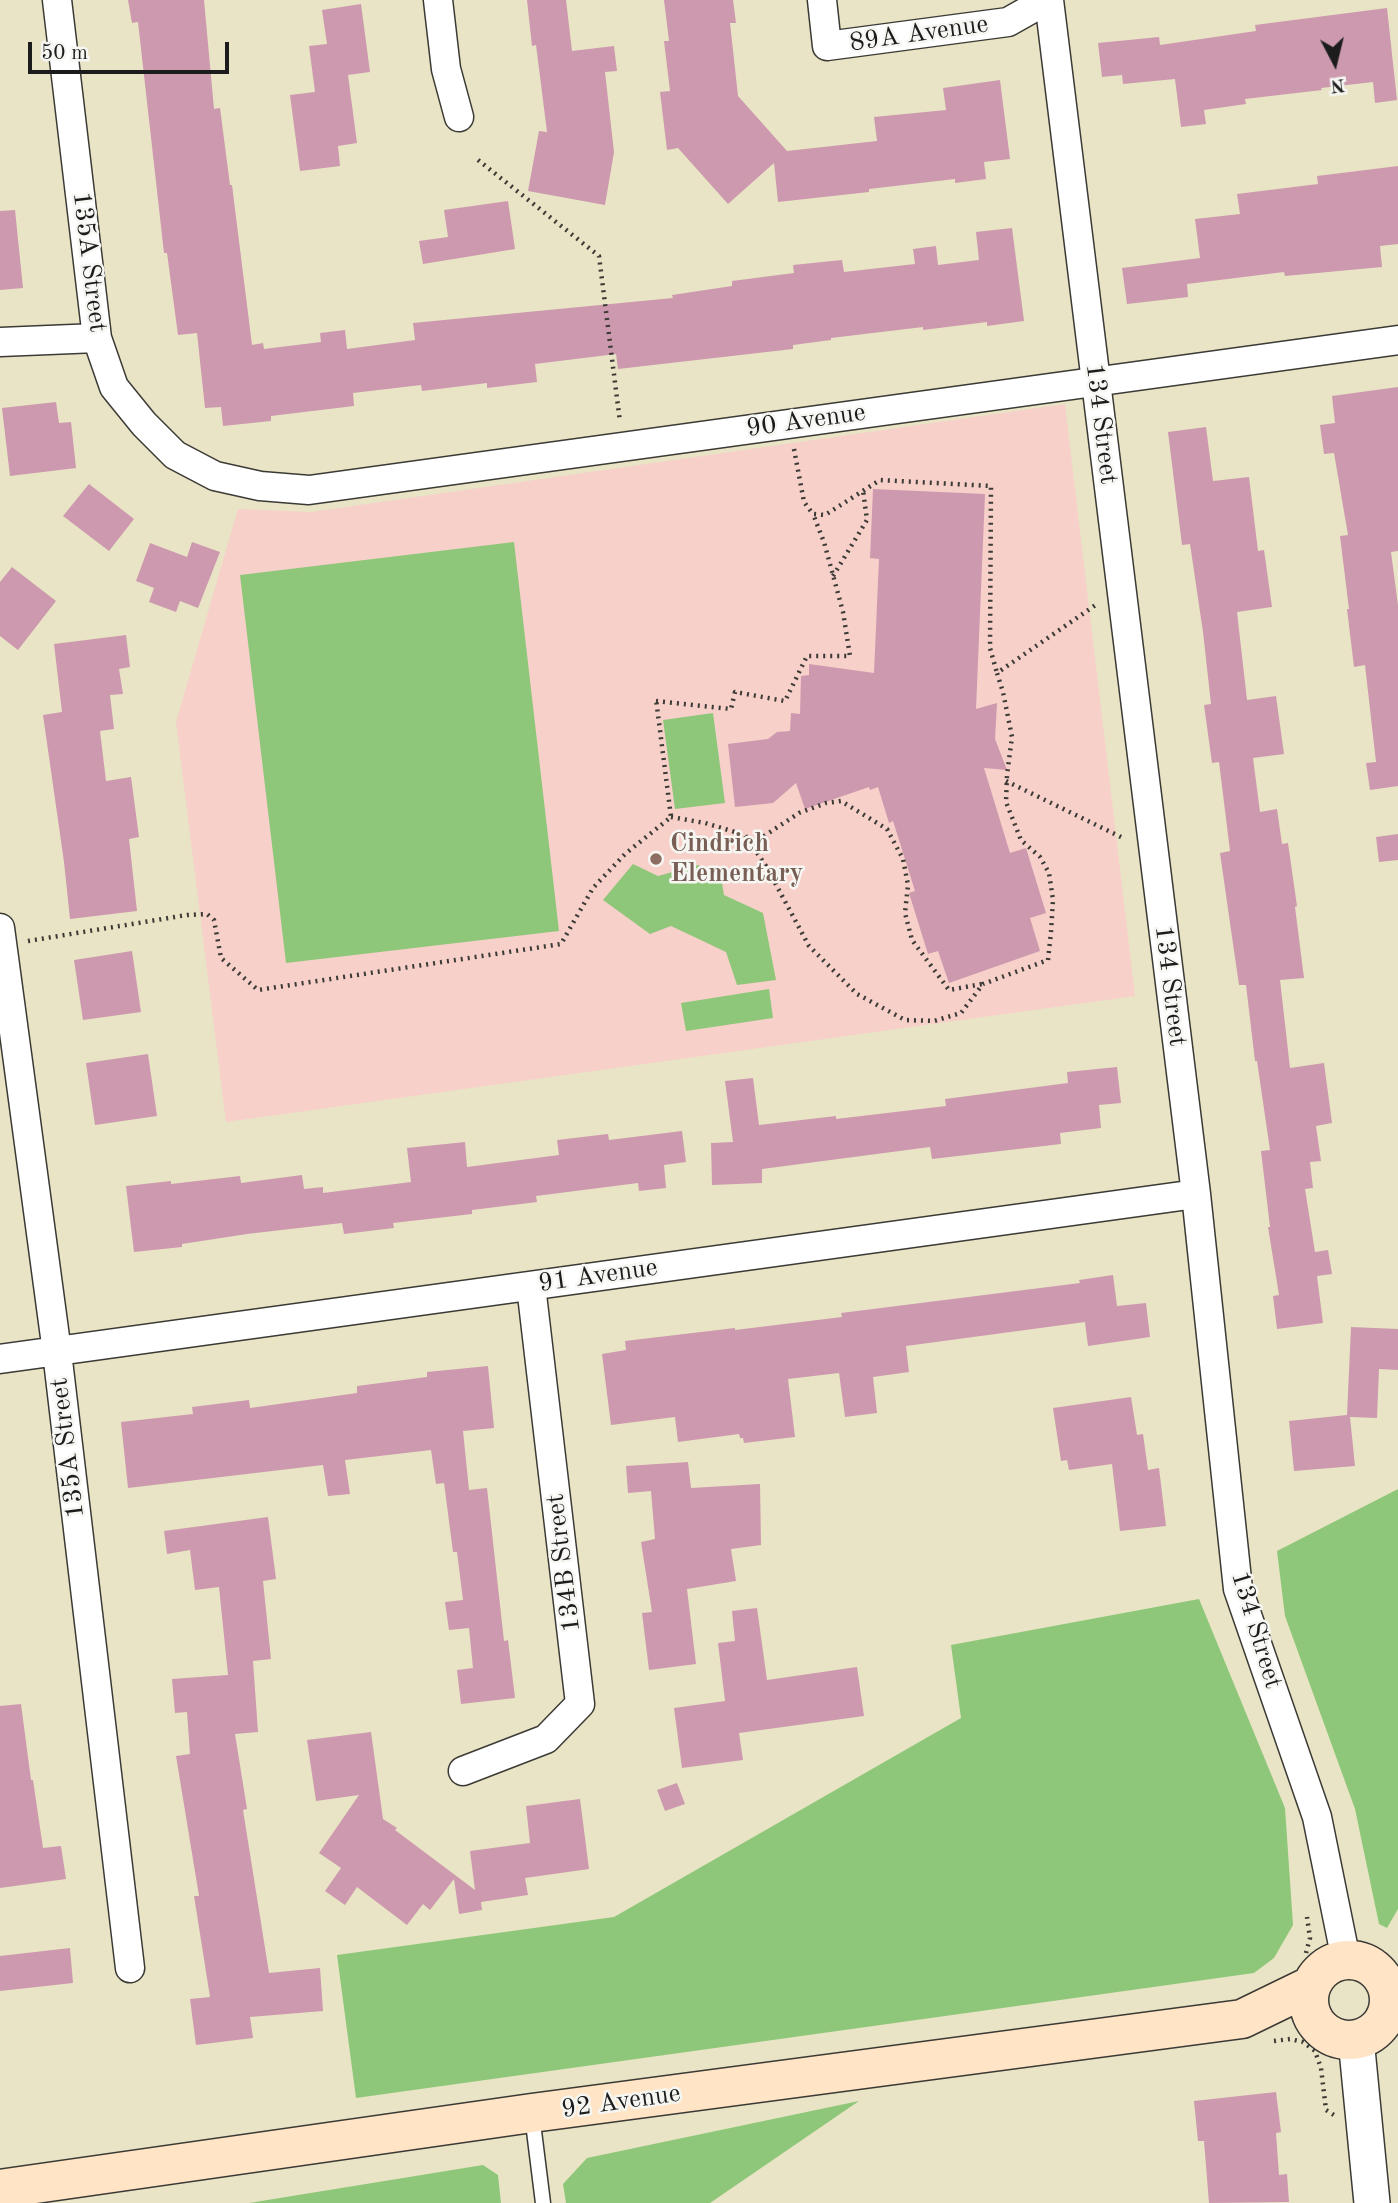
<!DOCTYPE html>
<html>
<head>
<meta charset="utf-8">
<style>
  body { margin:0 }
  #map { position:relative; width:1398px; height:2203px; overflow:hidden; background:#e9e4c5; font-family:"Old Standard TT",serif }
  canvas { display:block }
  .north { position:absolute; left:1300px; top:28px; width:70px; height:70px; -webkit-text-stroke:5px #f6f6f2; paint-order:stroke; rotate:173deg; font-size:19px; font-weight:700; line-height:28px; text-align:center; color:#1c1c1c }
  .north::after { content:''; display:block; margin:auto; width:24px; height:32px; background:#1c1c1c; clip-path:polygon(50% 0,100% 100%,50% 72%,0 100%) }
  .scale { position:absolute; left:28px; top:42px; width:201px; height:32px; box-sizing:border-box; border:4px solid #1c1c1c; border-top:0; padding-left:9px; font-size:21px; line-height:24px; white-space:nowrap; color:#1c1c1c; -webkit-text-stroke:5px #f6f6f2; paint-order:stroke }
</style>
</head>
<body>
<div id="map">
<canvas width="1398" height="2203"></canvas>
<div class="north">N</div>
<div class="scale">50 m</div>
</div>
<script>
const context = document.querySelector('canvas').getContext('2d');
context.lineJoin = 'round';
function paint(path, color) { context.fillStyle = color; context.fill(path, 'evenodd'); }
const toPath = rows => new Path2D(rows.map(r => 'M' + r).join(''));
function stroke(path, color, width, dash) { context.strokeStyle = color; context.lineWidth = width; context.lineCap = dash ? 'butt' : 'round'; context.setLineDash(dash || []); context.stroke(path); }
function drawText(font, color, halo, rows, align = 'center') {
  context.font = font + ' "Old Standard TT",serif'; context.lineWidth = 5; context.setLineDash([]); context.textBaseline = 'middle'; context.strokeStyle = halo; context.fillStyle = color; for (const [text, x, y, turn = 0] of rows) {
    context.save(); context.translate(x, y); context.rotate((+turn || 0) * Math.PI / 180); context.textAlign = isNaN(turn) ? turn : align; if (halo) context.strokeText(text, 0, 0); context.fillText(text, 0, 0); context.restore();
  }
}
paint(toPath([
  [1065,404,1135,996,226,1122,176,722,238,509,311,512]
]), '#f7d0ca');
paint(toPath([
  [514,542,559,931,286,963,240,575],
  [713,713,725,803,675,809,663,720],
  [633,864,658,876,698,865,721,877,724,895,763,913,776,980,737,985,726,952,671,926,650,934,603,900],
  [769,989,773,1018,686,1031,681,1003],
  [1398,1489,1398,1909,1387,1928,1379,1924,1355,1809,1285,1616,1277,1551],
  [1199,1599,1285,1808,1293,1925,1274,1958,1254,1973,356,2098,337,1955,614,1917,961,1718,951,1645],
  [859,2101,710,2203,566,2203,563,2184,587,2158],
  [483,2165,498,2175,501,2203,249,2203]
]), '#8fc77a');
paint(toPath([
  [128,0,204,0,214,109,220,108,230,185,232,185,252,345,263,343,264,349,321,342,320,333,345,330,347,349,415,340,413,323,673,298,672,295,732,286,732,281,794,273,793,265,842,260,844,272,915,264,913,249,936,246,938,265,979,260,976,232,1012,228,1024,321,987,326,987,322,923,330,923,327,831,338,831,340,793,345,793,349,618,369,616,354,535,364,537,382,487,388,487,383,422,391,421,385,353,393,354,406,271,416,271,421,223,426,221,407,205,408,197,333,178,335,167,253,164,253,138,22,132,23],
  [527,0,566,0,572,51,614,46,617,71,605,72,614,152,605,205,528,191,539,131,547,132,536,45,532,46],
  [664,0,733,0,736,23,730,23,738,96,787,151,877,141,874,117,946,110,943,88,1000,80,1010,159,984,162,986,179,955,183,955,179,869,189,869,192,778,202,774,163,728,204,678,148,667,150,660,92,670,91,664,41,669,41],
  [361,4,370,72,348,75,357,143,338,146,340,166,300,171,290,95,315,92,309,46,327,44,322,10],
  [1387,8,1397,100,1375,103,1373,82,1321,88,1322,90,1245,99,1246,104,1204,110,1206,124,1181,127,1175,79,1123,84,1122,75,1102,77,1098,43,1159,37,1160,45,1256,31,1255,25],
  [1398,166,1398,244,1380,246,1382,267,1285,276,1284,272,1187,284,1188,297,1127,304,1122,268,1200,258,1195,219,1240,214,1237,194,1318,184,1317,176],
  [508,201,515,249,423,264,419,241,448,237,444,210],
  [15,210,23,288,0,290,0,211],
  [1398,387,1398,551,1391,552,1398,605,1398,786,1370,790,1366,763,1376,762,1365,665,1354,667,1347,609,1349,609,1340,536,1348,535,1334,453,1324,454,1320,425,1335,423,1332,396],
  [56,402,59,423,71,422,76,468,10,476,2,408],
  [1206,427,1213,481,1249,477,1258,551,1264,550,1272,607,1237,612,1247,700,1276,696,1284,754,1253,758,1260,812,1277,809,1282,844,1288,843,1297,906,1295,907,1304,978,1280,980,1290,1068,1324,1063,1332,1123,1316,1126,1321,1161,1310,1162,1313,1188,1305,1189,1315,1252,1328,1250,1332,1274,1317,1276,1323,1323,1277,1329,1273,1296,1279,1295,1268,1227,1270,1227,1261,1151,1270,1150,1257,1061,1255,1061,1246,985,1239,985,1229,916,1220,853,1230,851,1219,762,1212,763,1204,705,1211,704,1203,632,1190,544,1182,545,1168,432],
  [89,484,134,519,109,551,63,516],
  [873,489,985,494,976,709,997,703,995,739,1007,770,984,768,1010,853,1026,848,1046,913,1030,918,1040,951,949,983,938,951,928,954,909,893,915,891,893,821,889,823,878,787,870,790,869,787,805,809,796,783,773,803,735,807,728,744,768,739,777,732,790,731,791,713,800,714,801,676,809,675,809,664,874,673,879,559,870,558],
  [192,542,220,552,198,608,180,601,176,612,149,602,154,588,136,581,150,543,187,557],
  [12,567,56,601,18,650,0,636,0,582],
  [126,635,130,667,119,669,123,694,110,695,114,729,100,731,106,781,131,777,139,837,129,839,137,911,70,919,64,862,43,715,62,712,54,644],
  [1398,834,1398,860,1379,862,1376,837],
  [132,951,141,1012,83,1020,74,960],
  [148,1054,157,1116,95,1125,86,1063],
  [1117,1067,1121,1103,1099,1105,1101,1128,1060,1133,1061,1144,932,1159,930,1147,762,1169,762,1183,712,1185,711,1143,733,1142,725,1081,753,1078,759,1125,836,1116,836,1119,946,1106,945,1099,1068,1083,1067,1072],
  [682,1131,686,1162,664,1165,666,1188,639,1191,638,1183,536,1196,537,1202,472,1210,472,1214,393,1223,394,1228,344,1234,342,1223,247,1234,182,1244,182,1247,134,1252,126,1186,171,1181,171,1184,240,1176,241,1183,302,1175,304,1189,323,1187,323,1193,411,1182,407,1148,465,1142,467,1167,559,1155,557,1140,608,1134,609,1140],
  [1113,1275,1117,1306,1146,1303,1150,1337,1088,1346,1085,1322,906,1346,909,1372,873,1377,877,1413,845,1417,839,1373,788,1379,795,1437,744,1443,743,1438,740,1438,739,1434,678,1442,675,1417,611,1425,602,1354,626,1350,625,1341,735,1328,735,1330,842,1317,841,1313,1080,1283,1079,1280],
  [1351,1327,1398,1329,1398,1370,1379,1369,1377,1418,1350,1417,1355,1466,1294,1471,1289,1421,1347,1415],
  [488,1366,494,1428,463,1431,469,1490,487,1488,504,1641,508,1640,515,1698,461,1704,457,1670,473,1668,469,1628,449,1630,445,1602,463,1600,457,1552,453,1552,444,1483,436,1484,431,1450,345,1460,350,1494,328,1496,323,1465,128,1488,121,1422,193,1414,192,1407,249,1400,250,1408,357,1393,357,1386,427,1377,427,1372],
  [1131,1397,1137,1435,1143,1434,1148,1470,1159,1468,1166,1526,1120,1531,1112,1464,1069,1470,1067,1460,1061,1461,1053,1408],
  [688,1462,691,1488,760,1484,761,1545,731,1549,736,1581,687,1589,696,1664,649,1670,642,1613,652,1612,641,1542,655,1539,651,1491,628,1493,626,1466],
  [268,1517,276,1579,263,1581,271,1659,253,1661,258,1732,235,1734,247,1809,243,1810,269,1973,320,1968,323,2011,250,2017,253,2038,196,2045,190,1999,210,1997,194,1896,199,1896,176,1756,190,1754,187,1712,175,1713,172,1679,228,1675,219,1587,195,1590,190,1550,167,1554,164,1531],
  [757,1608,767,1680,857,1667,864,1716,739,1733,743,1760,682,1768,674,1708,725,1701,718,1643,735,1641,732,1611],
  [21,1704,31,1780,33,1780,43,1848,61,1846,66,1879,0,1888,0,1706],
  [371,1732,383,1819,397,1828,395,1830,475,1890,470,1851,530,1843,526,1806,580,1799,589,1869,525,1878,528,1895,481,1902,482,1910,459,1914,454,1879,430,1910,423,1904,407,1925,357,1887,345,1905,325,1891,341,1868,319,1853,359,1795,316,1801,307,1740],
  [677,1783,685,1804,665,1811,657,1790],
  [70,1948,73,1983,0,1991,0,1956],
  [1276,2092,1281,2132,1276,2133,1279,2175,1287,2174,1289,2202,1209,2203,1204,2141,1198,2141,1194,2101]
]), '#cd99ae');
const service = toPath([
  [532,2115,543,2203]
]);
const minor = toPath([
  [57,0,97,338,114,387,144,424,175,455,215,476,260,486,309,490,1398,340],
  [438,0,446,69,459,117],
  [822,0,827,46,1008,22,1047,0],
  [1049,0,1196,1194,1238,1589,1317,1817,1346,1960],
  [0,342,97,338],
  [0,928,57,1352,130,1968],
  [0,1359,1196,1194],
  [463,1771,546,1739,580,1704,531,1286]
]);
const tertiary = toPath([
  [1356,2039,1372,2203]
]);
const secondary = toPath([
  '1309 2000a40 40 0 1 1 80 0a40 40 0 1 1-80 0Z',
  [0,2189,532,2113,1242,2019,1312,1985]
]);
stroke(service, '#3b3a35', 17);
stroke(minor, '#3b3a35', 31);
stroke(tertiary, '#3b3a35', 38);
stroke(secondary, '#3b3a35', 41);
stroke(toPath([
  [478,160,599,256,620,422],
  [794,449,804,502,813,514,825,515,880,480,991,486,990,648,997,673],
  [833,576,867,520,863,490],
  [656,701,731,709,735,692,785,701,807,656,850,656,843,612,824,542,813,514],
  [1006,781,1125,839],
  [671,817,705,823,745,835,766,866,809,946,857,994,905,1020,934,1021,961,1013,983,984,1048,960,1051,932,1053,900,1049,873,1040,857,1021,840,1006,802,1007,775,1012,737,1003,692,997,673,1097,604],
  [752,844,799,813,826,803,841,801,887,829,903,859,908,885,905,913,912,940,949,990,982,984],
  [28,941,187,915,207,914,214,920,221,958,258,990,561,944,593,888,625,854,671,817,656,699],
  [1306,1953,1310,1938,1307,1917],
  [1387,2040,1398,2030],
  [1274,2041,1290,2039,1303,2042,1315,2051,1321,2068,1326,2110,1334,2115]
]), '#3b3a35', 4.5, [2, 5]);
stroke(service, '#fff', 14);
stroke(minor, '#fff', 28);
stroke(tertiary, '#fff', 35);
stroke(secondary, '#ffe4c6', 38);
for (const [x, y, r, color] of [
  [656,859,7,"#8d6e63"]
]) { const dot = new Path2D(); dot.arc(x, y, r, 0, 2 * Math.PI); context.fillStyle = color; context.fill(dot); stroke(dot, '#f6f6f2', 2.5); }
drawText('26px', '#1c1c1c', '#f6f6f2', [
  ["89A Avenue",919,34,-8],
  ["135A Street",89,262,83],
  ["90 Avenue",806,421,-8],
  ["134 Street",1101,424,83],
  ["134 Street",1170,986,83],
  ["91 Avenue",598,1276,-8],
  ["135A Street",68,1448,-97],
  ["134B Street",564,1563,-97],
  ["134 Street",1256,1630,73],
  ["92 Avenue",621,2102,-8]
]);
drawText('bold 26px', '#785e54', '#f6f6f2', [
  ["Cindrich",670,844],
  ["Elementary",670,874]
], 'left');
</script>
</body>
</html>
